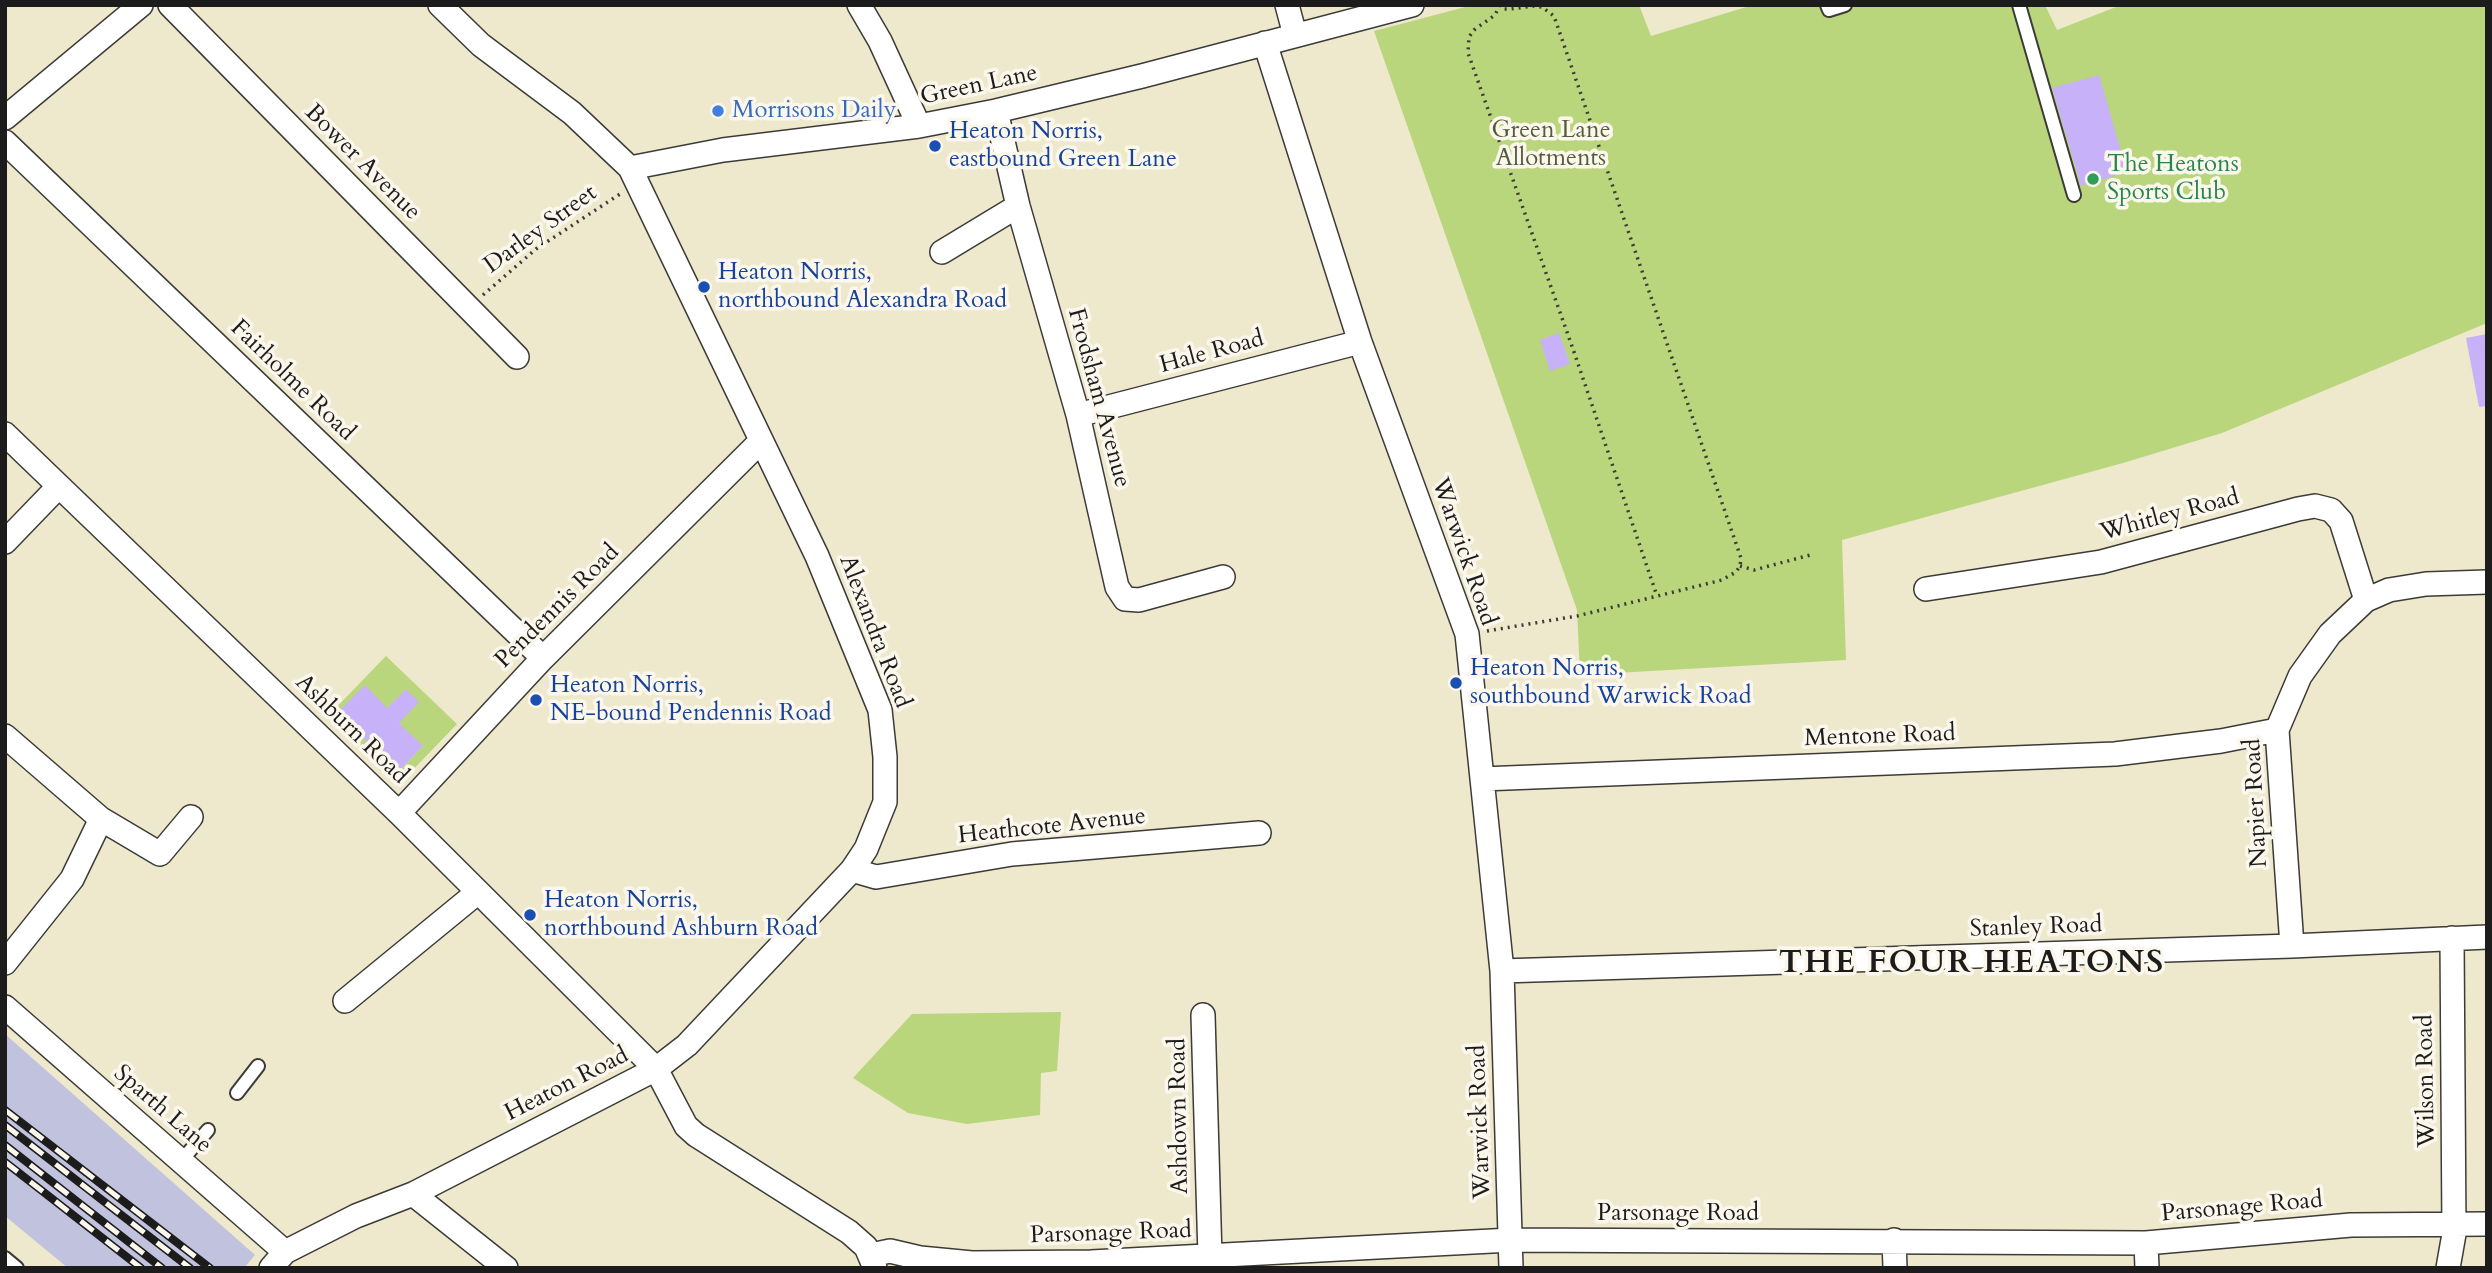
<!DOCTYPE html>
<html>
<head>
<meta charset="utf-8">
<style>
  body { margin:0 }
  #map { position:relative; width:2492px; height:1273px; overflow:hidden; background:#eee8cd; font-family:Cardo,serif }
  canvas { display:block }
  .frame { position:absolute; inset:0; border:7px solid #1c1c1c; pointer-events:none }
</style>
</head>
<body>
<div id="map">
<canvas width="2492" height="1273"></canvas>
<div class="frame"></div>
</div>
<script>
const context = document.querySelector('canvas').getContext('2d');
context.lineJoin = 'round';
function paint(path, color) { context.fillStyle = color; context.fill(path, 'evenodd'); }
const toPath = rows => new Path2D(rows.map(r => 'M' + r).join(''));
function stroke(path, color, width, dash) { context.strokeStyle = color; context.lineWidth = width; context.lineCap = dash ? 'butt' : 'round'; context.setLineDash(dash || []); context.stroke(path); }
function drawText(font, color, halo, rows, align = 'center') {
  context.font = font + ' Cardo,serif'; context.lineWidth = 7; context.setLineDash([]); context.textBaseline = 'middle'; context.strokeStyle = halo; context.fillStyle = color; for (const [text, x, y, turn = 0] of rows) {
    context.save(); context.translate(x, y); context.rotate((+turn || 0) * Math.PI / 180); context.textAlign = isNaN(turn) ? turn : align; if (halo) context.strokeText(text, 0, 0); context.fillText(text, 0, 0); context.restore();
  }
}
paint(toPath([
  [5,1034,255,1255,244,1268,68,1268,5,1216]
]), '#c1c2dd');
paint(toPath([
  [1473,5,1639,5,1651,36,1753,5,2045,5,2057,30,2121,5,2487,5,2487,323,2222,433,2123,463,1842,540,1846,660,1580,675,1577,610,1374,31],
  [386,656,457,724,406,777,398,780,393,778,328,716],
  [394,718,401,725,395,732,423,746,397,773,369,745],
  [1061,1012,1057,1071,1041,1073,1040,1115,967,1124,908,1113,853,1078,912,1014]
]), '#b9d67c');
paint(toPath([
  [2099,75,2127,172,2081,186,2052,88],
  [1559,333,1570,364,1550,371,1540,340],
  [2487,334,2487,406,2479,407,2466,338],
  [365,685,387,708,406,689,419,702,399,723,423,746,397,773,338,712]
]), '#c7b1f9');
const service = toPath([
  [1827,5,1829,10,1845,5],
  [2019,5,2074,195],
  [237,1093,258,1066],
  [181,1161,208,1130],
  [5,1258,17,1268]
]);
const minor = toPath([
  [170,5,517,357],
  [859,5,880,41,919,126],
  [1287,5,1295,35],
  [1265,43,1360,342,1467,634,1502,971,1511,1268],
  [996,111,1018,206,1078,415,1117,587,1125,599,1139,600,1223,577],
  [5,118,141,5],
  [5,142,543,658],
  [630,168,723,150,919,126,996,111,1142,76,1412,5],
  [942,252,1018,206],
  [1078,415,1360,342],
  [5,434,399,813,656,1069,686,1126,696,1135,849,1232,866,1247,875,1268],
  [5,542,59,486],
  [1926,589,2101,562,2298,509,2315,506,2331,510,2341,521,2366,600],
  [5,736,101,819],
  [1482,779,2115,754,2221,741,2277,730],
  [399,813,543,658,760,442],
  [852,870,876,877,1012,854,1259,833],
  [2292,946,2277,730,2300,676,2330,634,2366,600,2389,590,2426,584,2487,582],
  [5,963,72,879,101,819,160,854,191,817],
  [1502,971,2292,946,2487,937],
  [345,1001,478,892],
  [5,1007,285,1252],
  [1203,1015,1210,1257],
  [413,1194,506,1268],
  [1894,1240,1895,1268],
  [2146,1243,2147,1268],
  [871,1255,890,1251,920,1258,972,1263,1091,1262,1511,1240,2146,1243,2351,1225,2487,1224],
  [271,1268,285,1252,356,1216,413,1194,656,1069,687,1045,852,870,866,849,885,802,885,757,880,710,817,556,630,168,572,113,481,45,440,5],
  [2448,1268,2454,1234,2452,938]
]);
stroke(service, '#3c3b37', 16);
stroke(minor, '#3c3b37', 26);
stroke(toPath([
  [1500,5,1495,15,1474,30,1469,37,1468,53,1573,349,1657,596],
  [483,295,536,249,620,194],
  [1740,566,1754,570,1814,554],
  [1487,631,1577,616,1722,580,1736,572,1740,566,1741,558,1554,16,1542,7,1534,6,1510,9,1503,9,1500,5]
]), '#3c3b37', 3.5, [2, 5]);
stroke(service, '#fff', 12);
stroke(minor, '#fff', 23);
const rail = toPath([
  [5,1110,210,1268],
  [5,1125,190,1268],
  [5,1145,162,1268],
  [5,1162,141,1268]
]);
stroke(rail, '#1c1c1c', 8);
stroke(rail, '#fbf7ec', 5, [16]);
for (const [x, y, r, color] of [
  [718,111,7,"#3f7fe0"],
  [935,146,7,"#1a4fb4"],
  [2093,179,7,"#2e9e5b"],
  [704,287,7,"#1a4fb4"],
  [1456,683,7,"#1a4fb4"],
  [536,700,7,"#1a4fb4"],
  [530,915,7,"#1a4fb4"]
]) { const dot = new Path2D(); dot.arc(x, y, r, 0, 2 * Math.PI); context.fillStyle = color; context.fill(dot); stroke(dot, '#fbf7ec', 2.5); }
drawText('24px', '#1c1c1c', '#fbf7ec', [
  ["Green Lane",979,86,-12],
  ["Bower Avenue",362,163,45],
  ["Darley Street",541,230,-36],
  ["Hale Road",1212,353,-15],
  ["Fairholme Road",292,381,44],
  ["Frodsham Avenue",1098,398,75],
  ["Whitley Road",2170,516,-15],
  ["Warwick Road",1463,552,71],
  ["Pendennis Road",558,607,-45],
  ["Alexandra Road",874,632,69],
  ["Ashburn Road",351,730,44],
  ["Mentone Road",1880,737,-2],
  ["Napier Road",2257,803,-93],
  ["Heathcote Avenue",1052,827,-6],
  ["Stanley Road",2036,928,-2],
  ["Wilson Road",2427,1081,-91],
  ["Heaton Road",567,1085,-27],
  ["Sparth Lane",162,1110,41],
  ["Ashdown Road",1180,1116,-91],
  ["Warwick Road",1481,1122,-92],
  ["Parsonage Road",2242,1208,-5],
  ["Parsonage Road",1678,1214],
  ["Parsonage Road",1111,1234,-2]
]);
drawText('24px', '#366cbe', '#fbf7ec', [
  ["Morrisons Daily",732,111]
], 'left');
drawText('24px', '#535d3e', '#fbf7ec', [
  ["Green Lane",1551,131],
  ["Allotments",1551,159]
]);
drawText('24px', '#164399', '#fbf7ec', [
  ["Heaton Norris,",949,132],
  ["eastbound Green Lane",949,160],
  ["Heaton Norris,",718,273],
  ["northbound Alexandra Road",718,301],
  ["Heaton Norris,",1470,669],
  ["southbound Warwick Road",1470,697],
  ["Heaton Norris,",550,686],
  ["NE-bound Pendennis Road",550,714],
  ["Heaton Norris,",544,901],
  ["northbound Ashburn Road",544,929]
], 'left');
drawText('24px', '#27864d', '#fbf7ec', [
  ["The Heatons",2107,165],
  ["Sports Club",2107,193]
], 'left');
context.letterSpacing = '2px';
drawText('bold 32px', '#1c1c1c', '#fbf7ec', [
  ["THE FOUR HEATONS",1972,965]
]);
context.letterSpacing = '0px';
</script>
</body>
</html>
